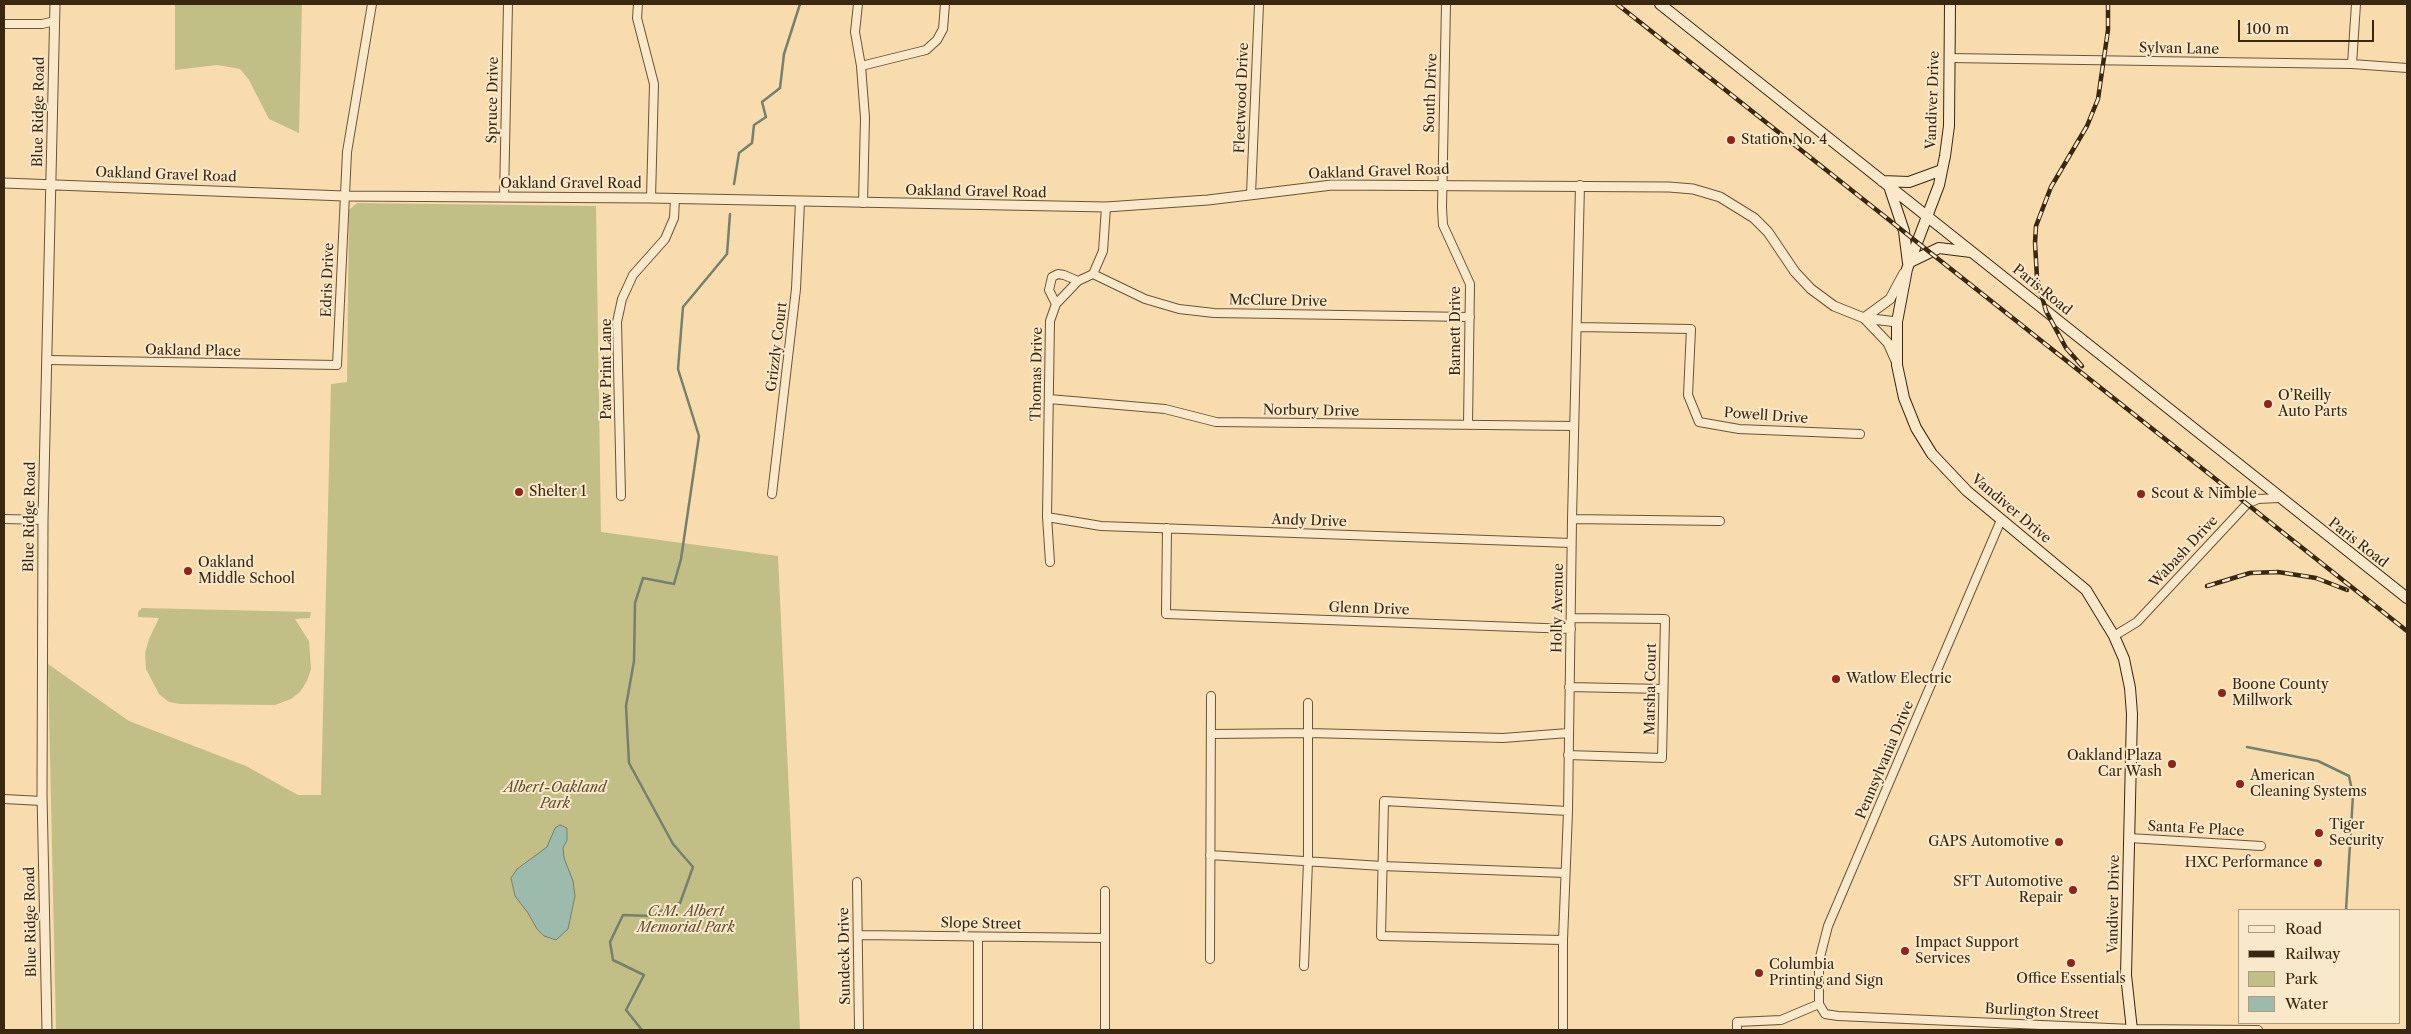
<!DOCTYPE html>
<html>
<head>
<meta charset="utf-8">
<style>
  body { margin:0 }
  #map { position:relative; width:2411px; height:1034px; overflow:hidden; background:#f8dcad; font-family:"Libre Caslon Text",serif }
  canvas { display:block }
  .frame { position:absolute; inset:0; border:5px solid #3a270f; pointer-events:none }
  .legend { position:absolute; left:2238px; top:909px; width:162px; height:115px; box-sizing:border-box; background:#fae8ca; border:1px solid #ad9b7f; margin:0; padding:6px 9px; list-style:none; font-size:15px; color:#3a270f }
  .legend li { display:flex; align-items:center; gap:10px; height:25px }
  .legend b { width:25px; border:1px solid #ad9b7f }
  .scale { position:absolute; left:2238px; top:20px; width:136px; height:22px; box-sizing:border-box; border:2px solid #3a270f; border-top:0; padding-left:6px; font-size:15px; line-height:18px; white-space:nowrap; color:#3a270f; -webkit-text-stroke:4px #fae8ca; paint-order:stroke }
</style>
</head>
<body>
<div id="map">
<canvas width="2411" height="1034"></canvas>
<div class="frame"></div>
<ul class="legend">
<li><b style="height:6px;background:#fae8ca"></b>Road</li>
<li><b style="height:6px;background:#3a270f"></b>Railway</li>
<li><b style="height:14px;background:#c2bf86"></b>Park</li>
<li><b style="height:14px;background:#9dbbad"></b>Water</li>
</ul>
<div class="scale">100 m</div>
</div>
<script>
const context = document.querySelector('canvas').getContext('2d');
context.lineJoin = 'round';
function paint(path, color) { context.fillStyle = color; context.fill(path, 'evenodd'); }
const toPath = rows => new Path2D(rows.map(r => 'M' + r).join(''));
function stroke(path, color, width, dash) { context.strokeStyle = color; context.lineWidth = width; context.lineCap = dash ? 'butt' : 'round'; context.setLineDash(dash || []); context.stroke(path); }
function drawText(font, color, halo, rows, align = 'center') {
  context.font = font + ' "Libre Caslon Text",serif'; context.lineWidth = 4; context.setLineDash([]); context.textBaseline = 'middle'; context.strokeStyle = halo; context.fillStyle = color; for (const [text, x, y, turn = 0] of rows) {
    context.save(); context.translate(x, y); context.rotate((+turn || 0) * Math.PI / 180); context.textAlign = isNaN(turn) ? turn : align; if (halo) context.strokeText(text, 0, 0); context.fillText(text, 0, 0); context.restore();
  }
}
paint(toPath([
  [175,4,302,4,299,133,269,119,249,80,240,69,217,65,175,70],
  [357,203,596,206,601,532,778,556,800,1030,56,1030,48,664,129,721,246,766,298,795,321,795,331,384,347,382,349,210],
  [142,608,311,612,310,618,295,619,309,641,311,669,307,681,300,692,291,699,275,705,181,704,169,702,159,694,146,669,145,653,149,639,159,618,138,617,138,612]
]), '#c2bf86');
const water = toPath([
  [560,825,567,828,567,840,563,848,564,858,573,881,575,896,568,929,556,940,544,936,537,929,528,913,515,896,511,878,517,869,547,847,555,828,560,825]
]);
paint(water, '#9dbbad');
stroke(water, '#75806e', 1);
stroke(toPath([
  [734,184,739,153,752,143,754,125,766,117,762,102,780,88,784,54,800,4],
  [2247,747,2318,761,2349,776,2353,795,2346,910],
  [642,1030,626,1010,644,975,613,960,610,942,623,915,651,916,680,903,693,867,673,844,629,763,626,706,634,661,635,603,643,578,674,584,681,559,699,436,678,369,683,307,727,254,730,214]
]), '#75806e', 2.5);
const minor = toPath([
  [638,4,637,18,654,84,651,198],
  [858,4,855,32,861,66,865,118,863,203],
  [1446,4,1442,208,1443,225,1470,284,1468,425],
  [4,24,42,24,55,21],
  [1949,58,2352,64,2407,68],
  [2352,64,2356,4],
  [861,66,926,50,937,40,943,29,945,4],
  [1251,194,1259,4],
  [504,197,508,4],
  [1093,274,1145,299,1179,309,1214,313,1470,317],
  [1056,304,1049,290,1052,277,1058,274,1064,275,1078,281],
  [1578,327,1691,329,1688,395,1699,422,1739,429,1860,434],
  [47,360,337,365,347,152,372,4],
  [1049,399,1165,409,1216,422,1574,426],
  [772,494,796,289,800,202],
  [621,496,617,322,622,299,633,275,665,239,674,218,675,199],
  [1047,517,1101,526,1571,543],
  [4,519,43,520],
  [1572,519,1720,521],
  [2001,520,1828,926,1819,961,1819,1004,1825,1014,1838,1016,2132,1029,2258,1030],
  [1167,528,1166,614,1571,629],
  [1050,562,1047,517,1050,321,1056,304,1078,281,1093,274,1103,251,1106,207],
  [2114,636,2137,622,2247,504,2258,499,2279,498],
  [1569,687,1663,689],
  [1211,734,1309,733,1503,738,1568,733],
  [1568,755,1662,758,1665,619,1571,618],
  [4,799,42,801],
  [2129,838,2261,846],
  [1210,855,1382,866,1565,873],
  [857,882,859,1030],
  [858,935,1105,938],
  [978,937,978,1030],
  [1563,940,1381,936,1384,801,1568,811],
  [1210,959,1211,696],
  [1304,966,1308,861,1308,703],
  [1105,1030,1105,891],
  [1563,1030,1563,940,1568,811,1572,519,1580,185],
  [1737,1030,1737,1022,1781,1020,1819,1004]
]);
const tertiary = toPath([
  [4,183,344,196,651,198,1106,207,1208,200,1332,185,1669,187,1693,189,1720,197,1754,218,1768,232,1795,272,1811,289,1834,306,1864,318,1897,322],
  [1864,318,1890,299,1904,273],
  [1864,318,1888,343,1896,361],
  [47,1030,42,795,43,520,55,4]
]);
const secondary = toPath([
  [1660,4,2407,598],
  [1950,4,1949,126,1945,156,1939,185,1907,269,1897,322,1897,365,1904,398,1916,428,1932,454,1967,491,2086,590,2114,636,2124,659,2130,688,2132,714,2126,975,2132,1030],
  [1882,181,1909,182,1942,170],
  [1890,189,1904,231,1908,263,1939,248,1971,252]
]);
stroke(minor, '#6a5436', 10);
stroke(tertiary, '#6a5436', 11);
stroke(secondary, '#3a270f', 12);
stroke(minor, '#fae8ca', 8);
stroke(tertiary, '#fae8ca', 9);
stroke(secondary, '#fae8ca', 10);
const rail = toPath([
  [1617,4,2407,631],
  [2082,366,2066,348,2046,311,2037,278,2035,243,2036,226,2051,187,2087,126,2098,99,2108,30,2108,4],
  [2207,586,2250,573,2278,572,2316,578,2347,590]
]);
stroke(rail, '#3a270f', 4.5);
stroke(rail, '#fae8ca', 2.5, [8]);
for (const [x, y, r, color] of [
  [1731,140,5,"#8f2418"],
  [2268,404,5,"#8f2418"],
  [519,492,5,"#8f2418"],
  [2141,494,5,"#8f2418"],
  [188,571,5,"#8f2418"],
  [1836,679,5,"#8f2418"],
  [2222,693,5,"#8f2418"],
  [2172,764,5,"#8f2418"],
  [2240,784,5,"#8f2418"],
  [2319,833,5,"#8f2418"],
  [2059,842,5,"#8f2418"],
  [2318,863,5,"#8f2418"],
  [2073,890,5,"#8f2418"],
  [1905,951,5,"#8f2418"],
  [2071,963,5,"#8f2418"],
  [1759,973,5,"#8f2418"]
]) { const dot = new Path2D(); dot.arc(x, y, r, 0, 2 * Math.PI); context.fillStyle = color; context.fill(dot); stroke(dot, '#fae8ca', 2); }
drawText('14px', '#3a270f', '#fae8ca', [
  ["Sylvan Lane",2179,49,1],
  ["South Drive",1431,93,-88],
  ["Fleetwood Drive",1242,98,-88],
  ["Spruce Drive",493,100,-89],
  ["Vandiver Drive",1933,100,-88],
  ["Blue Ridge Road",39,112,-89],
  ["Oakland Gravel Road",1379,172,-2],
  ["Oakland Gravel Road",166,175,2],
  ["Oakland Gravel Road",571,184],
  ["Oakland Gravel Road",976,192,1],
  ["Edris Drive",328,280,-88],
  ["Paris Road",2042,290,39],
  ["McClure Drive",1278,301,1],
  ["Barnett Drive",1456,331,-90],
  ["Grizzly Court",777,347,-83],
  ["Oakland Place",193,351,1],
  ["Paw Print Lane",607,369,-90],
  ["Thomas Drive",1037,374,-89],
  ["Norbury Drive",1311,411,1],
  ["Powell Drive",1766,416,4],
  ["Vandiver Drive",2011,509,40],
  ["Blue Ridge Road",30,517,-89],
  ["Andy Drive",1309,521,2],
  ["Paris Road",2358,543,38],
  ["Wabash Drive",2184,552,-47],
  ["Holly Avenue",1558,608,-89],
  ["Glenn Drive",1369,609,2],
  ["Marsha Court",1651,689,-89],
  ["Pennsylvania Drive",1885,760,-67],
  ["Santa Fe Place",2196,829,3],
  ["Vandiver Drive",2114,904,-89],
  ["Blue Ridge Road",31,922,-91],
  ["Slope Street",981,924,1],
  ["Sundeck Drive",845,956,-91],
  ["Burlington Street",2042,1012,3]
]);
drawText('14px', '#3a270f', '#fae8ca', [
  ["Station No. 4",1741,140],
  ["O’Reilly",2278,396],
  ["Auto Parts",2278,412],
  ["Shelter 1",529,492],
  ["Scout & Nimble",2151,494],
  ["Oakland",198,563],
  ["Middle School",198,579],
  ["Watlow Electric",1846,679],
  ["Boone County",2232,685],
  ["Millwork",2232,701],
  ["Oakland Plaza",2162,756,"right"],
  ["Car Wash",2162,772,"right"],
  ["American",2250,776],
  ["Cleaning Systems",2250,792],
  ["Tiger",2329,825],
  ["Security",2329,841],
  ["GAPS Automotive",2049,842,"right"],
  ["HXC Performance",2308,863,"right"],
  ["SFT Automotive",2063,882,"right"],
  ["Repair",2063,898,"right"],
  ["Impact Support",1915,943],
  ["Services",1915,959],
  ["Columbia",1769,965],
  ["Printing and Sign",1769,981],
  ["Office Essentials",2071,979,"center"]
], 'left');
drawText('italic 14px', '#5c4d2d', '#fae8ca', [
  ["Albert-Oakland",555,788],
  ["Park",555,804],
  ["C.M. Albert",686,912],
  ["Memorial Park",686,928]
]);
</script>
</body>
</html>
